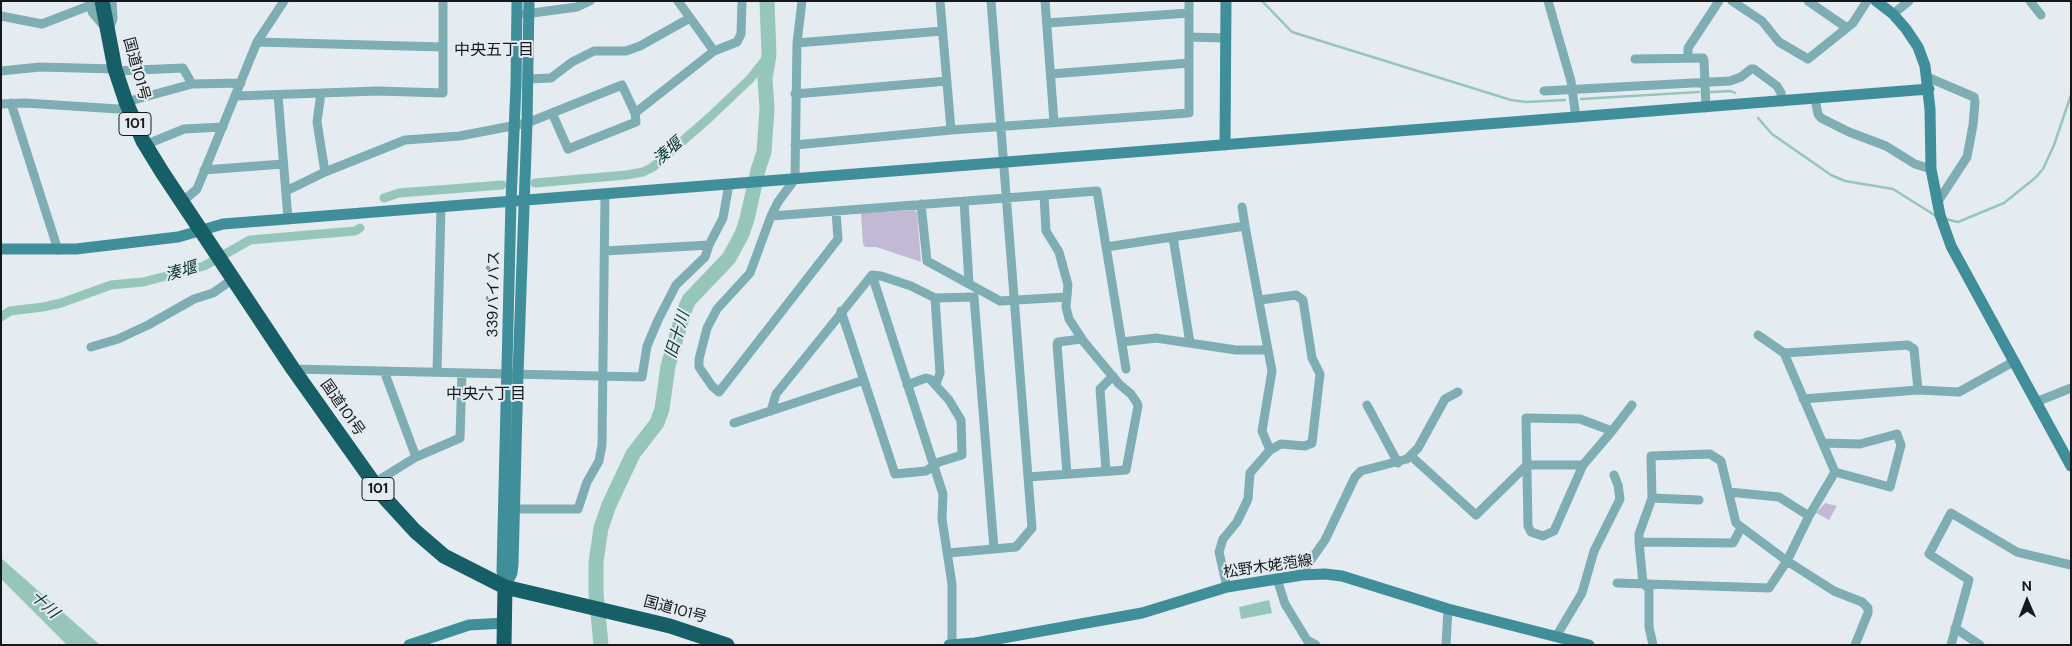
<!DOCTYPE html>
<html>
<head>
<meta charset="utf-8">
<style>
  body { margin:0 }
  #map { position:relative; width:2072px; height:646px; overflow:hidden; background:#e4ecf2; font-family:"DM Sans",sans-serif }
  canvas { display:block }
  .frame { position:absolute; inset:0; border:2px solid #16191b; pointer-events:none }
  .north { position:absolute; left:2002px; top:576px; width:50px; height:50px; -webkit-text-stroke:4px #e4ecf2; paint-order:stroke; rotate:359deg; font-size:14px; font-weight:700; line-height:20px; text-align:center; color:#16191b }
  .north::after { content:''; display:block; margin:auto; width:18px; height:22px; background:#16191b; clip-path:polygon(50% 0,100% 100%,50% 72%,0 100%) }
</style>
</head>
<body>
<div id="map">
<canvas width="2072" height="646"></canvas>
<div class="frame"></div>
<div class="north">N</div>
</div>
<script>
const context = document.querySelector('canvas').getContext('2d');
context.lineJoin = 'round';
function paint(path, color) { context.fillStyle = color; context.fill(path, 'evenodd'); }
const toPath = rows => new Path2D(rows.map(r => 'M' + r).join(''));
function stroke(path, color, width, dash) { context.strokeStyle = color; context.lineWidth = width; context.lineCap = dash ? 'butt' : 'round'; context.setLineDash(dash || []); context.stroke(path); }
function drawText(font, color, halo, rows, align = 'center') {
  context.font = font + ' "DM Sans","Noto Sans JP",sans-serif'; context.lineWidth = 4; context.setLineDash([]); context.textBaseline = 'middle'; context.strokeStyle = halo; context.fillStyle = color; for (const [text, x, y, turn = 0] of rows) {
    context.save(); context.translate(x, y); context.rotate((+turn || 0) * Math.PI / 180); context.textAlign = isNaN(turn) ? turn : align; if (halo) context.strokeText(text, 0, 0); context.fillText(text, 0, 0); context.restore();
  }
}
paint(toPath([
  [914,210,917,212,921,262,876,247,865,247,863,244,861,213],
  [1825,503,1837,506,1829,520,1816,513]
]), '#c2bad5');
paint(toPath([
  [1,558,100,645,67,645,1,579],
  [1269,600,1272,613,1241,619,1239,607]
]), '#96c6ba');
stroke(toPath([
  [1262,1,1292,32,1511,100,1526,102,1565,100],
  [1711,92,1731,91,1735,93],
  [1581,99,1699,92],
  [1758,118,1772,134,1831,175,1845,181,1893,189,1936,216],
  [1946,219,1958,222,2004,203,2035,178,2043,169,2054,145,2071,95]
]), '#96c6ba', 2.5);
stroke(toPath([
  [535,183,626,175,643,172,653,167,710,117,750,79,769,55],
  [384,198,399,193,502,185],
  [1,317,10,311,43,307,61,303,111,285,143,282,186,271,204,266,250,240,355,231,360,228]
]), '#96c6ba', 9);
stroke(toPath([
  [601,645,596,593,596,562,601,528,609,505,633,454,657,423,662,409,668,366,684,311,689,300,729,258,742,234,747,219,758,170,764,152,767,109,765,78,769,55,767,1]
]), '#96c6ba', 15);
stroke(toPath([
  [90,1,92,12,108,31,113,19,112,1],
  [678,1,714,51],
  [802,1,797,43,795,179,778,202,771,216,750,273,717,309,707,328,699,359,699,367,712,386,719,392,838,239,836,212],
  [940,1,951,130],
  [1045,1,1054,122],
  [1548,1,1571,81,1576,118],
  [1732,1,1762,21,1779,42,1808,59,1853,23,1867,1],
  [1808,1,1847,28],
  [2030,1,2041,15],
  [525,14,577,7,590,1],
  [1893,14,1909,1],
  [1,16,42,24,91,5],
  [1047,23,1189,13],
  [1189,37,1225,38],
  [257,42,443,47],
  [797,43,942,31],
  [1688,58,1688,48,1719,1],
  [1635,59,1703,58,1704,60,1706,108],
  [1,71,40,67,115,69],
  [116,71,183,68,192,84],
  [1051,74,1189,63],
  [1927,77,1974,97,1975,102,1973,125,1967,157,1937,203],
  [528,79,551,78,572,62,594,51,626,51,640,46,690,18],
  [1544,91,1730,81,1741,77,1751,69,1754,69,1777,86,1781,93,1782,102],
  [321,93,317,122,325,172],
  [795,94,947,81],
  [278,95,288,219],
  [236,96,378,91,443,93,443,1],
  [1815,99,1818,114,1821,118,1849,132,1886,146,1915,164,1931,169],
  [126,102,192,84,241,83],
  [11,103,58,250],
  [1,104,25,103,118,109,127,106],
  [635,113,714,51,737,42,741,34,742,1],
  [145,145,184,129,223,127],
  [795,145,951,130,1189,113,1189,1],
  [204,170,283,164],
  [286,191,325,172,405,140,460,136,527,123,622,85,635,113,636,122,568,149,552,113],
  [964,201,969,283],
  [182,202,197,189,257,42,284,1],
  [921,204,927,261,1000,301,1067,297],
  [1242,207,1245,226],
  [771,216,1097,191,1126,369],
  [1173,237,1190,343],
  [709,245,723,218,729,184],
  [1106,247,1245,226,1268,350,1236,350,1156,338,1122,342],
  [872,275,943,494,942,519,952,584,952,645],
  [935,298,974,297,994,549],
  [1260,300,1296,295,1303,300,1312,358,1320,374,1312,443,1305,446,1281,444,1270,450],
  [841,311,895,474,926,471,939,462,962,455,961,420,949,400,930,379,926,378,907,385],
  [1758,335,1784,353,1835,472],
  [91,347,118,339,148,325,194,299,213,293,233,279],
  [1784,353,1908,345,1914,349,1918,390,1803,399],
  [293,369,642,377,647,346,658,320,676,285,705,257,709,245,605,251],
  [384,371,416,457],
  [437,372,441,207],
  [1918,390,1959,392,2013,362],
  [2036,402,2071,388],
  [1367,405,1398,463],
  [771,411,776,394,872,275,881,276,911,286,935,298,940,373,936,384],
  [1526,418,1580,419,1612,431,1583,465,1554,531,1543,536,1531,532,1528,526,1526,418],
  [734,423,864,380],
  [1612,431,1632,405],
  [1823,443,1860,444,1897,434,1901,445,1890,487,1835,472],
  [1411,456,1476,515,1527,465,1583,465],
  [1106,471,1100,389,1113,376],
  [1067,474,1057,344,1058,342,1081,339],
  [1028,477,1126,470,1138,406,1137,403,1131,394,1119,384,1084,342,1069,319,1066,307,1068,285,1059,252,1046,231,1044,195],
  [374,483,416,457,460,438,462,373],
  [1729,492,1779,497,1809,516],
  [1652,498,1699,500],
  [510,509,578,509,587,482,599,461,602,445,605,194],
  [1639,542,1733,543,1741,528],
  [948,553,1016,547,1032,528,991,1],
  [1302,575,1306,567,1325,540,1355,477,1361,471,1407,459,1418,448,1445,399,1458,392],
  [1277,579,1285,604,1307,640,1316,645],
  [1617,583,1769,588,1787,561,1809,516,1835,472],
  [1227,587,1219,552,1223,539,1237,522,1248,499,1250,473,1270,450,1262,431,1272,371,1268,350],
  [1955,628,1980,645],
  [1557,635,1582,593,1594,551,1620,499,1618,485,1614,475],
  [1446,645,1448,609],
  [1653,645,1649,627,1649,589,1643,583,1639,542,1639,534,1652,498,1651,456,1710,454,1721,461,1736,523,1787,561,1834,591,1862,602,1868,608,1868,613,1855,645],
  [1951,645,1969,580,1929,554,1951,513,2017,552,2071,565]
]), '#7eadb4', 9);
stroke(toPath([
  [1876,1,1893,14,1906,29,1918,47,1925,66,1930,109,1931,169,1940,215,1951,246,2071,466],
  [1225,145,1226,1],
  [1,249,76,249,178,237,223,224,1929,89],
  [505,587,512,573,513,564,518,374,527,123,529,1],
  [505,587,502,571,511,201,516,85,517,1],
  [409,645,469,625,505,623],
  [949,645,975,643,1142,613,1227,587,1302,575,1325,574,1342,576,1448,609,1589,645]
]), '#408e99', 11);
stroke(toPath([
  [102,1,115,69,126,102,143,141,162,172,293,369,383,496,415,531,444,556,505,587,670,626,727,645],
  [504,645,505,587]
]), '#175f67', 15);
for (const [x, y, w] of [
  [135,124,32],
  [378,489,32]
]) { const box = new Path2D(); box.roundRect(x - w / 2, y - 11.5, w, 23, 4); context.fillStyle = '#e4ecf2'; context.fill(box); stroke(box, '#16191b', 1); }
drawText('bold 14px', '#16191b', null, [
  ["101",135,124],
  ["101",378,489]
]);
drawText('15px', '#16191b', '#e4ecf2', [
  ["国道101号",136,69,75],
  ["339バイパス",494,294,-89],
  ["国道101号",342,408,55],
  ["松野木姥萢線",1268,567,-8],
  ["国道101号",675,610,15]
]);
drawText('16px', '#16191b', '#e4ecf2', [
  ["中央五丁目",494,51],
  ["中央六丁目",486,395]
]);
drawText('italic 16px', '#08362d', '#e4ecf2', [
  ["湊堰",668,152,-41],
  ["湊堰",181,272,-16],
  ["旧十川",678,335,-73],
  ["十川",44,605,43]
]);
</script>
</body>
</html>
